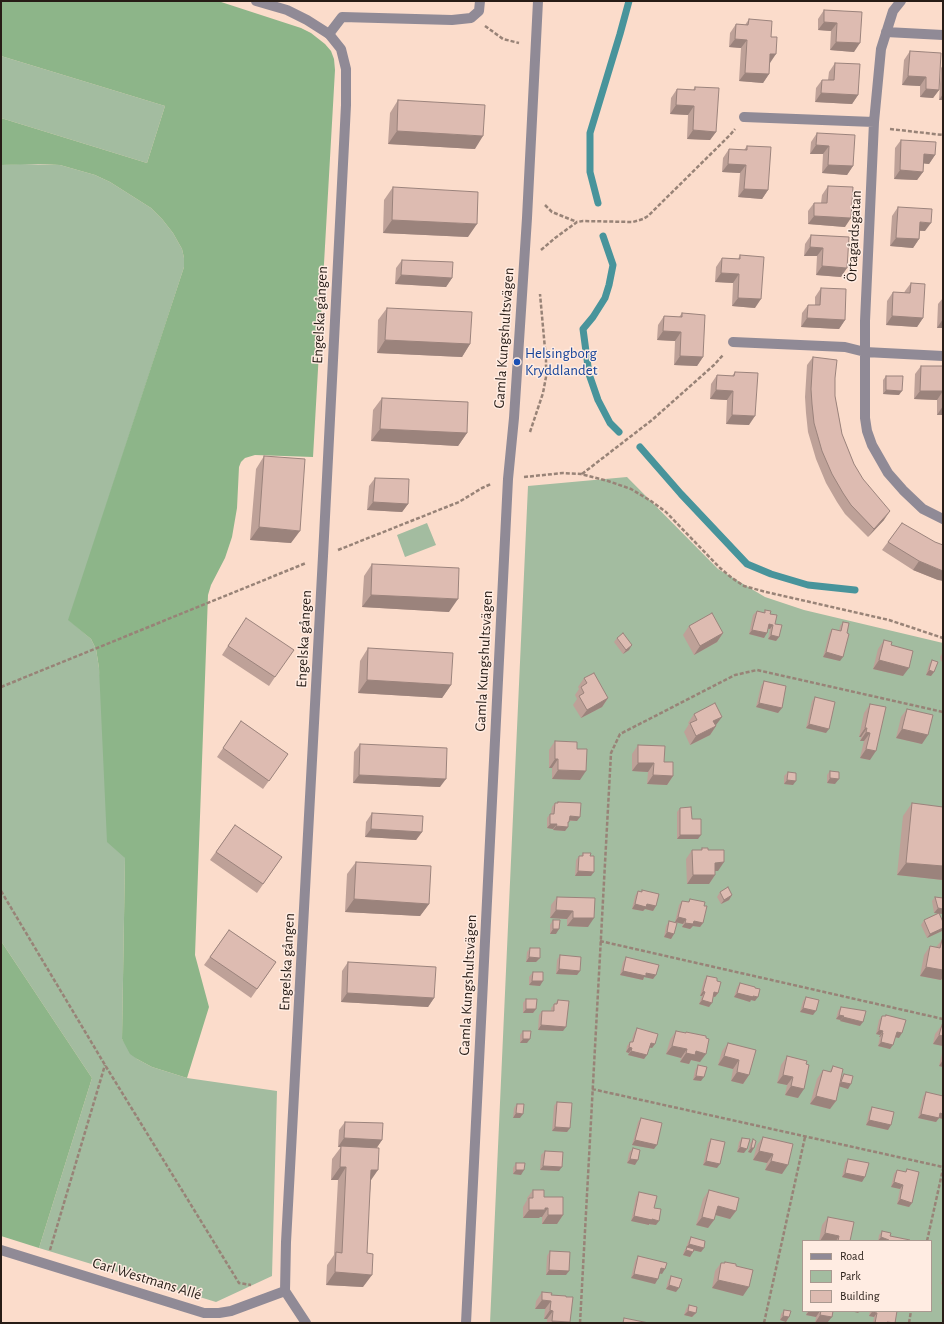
<!DOCTYPE html>
<html>
<head>
<meta charset="utf-8">
<style>
  body { margin:0 }
  #map { position:relative; width:944px; height:1324px; overflow:hidden; background:#fbdccb; font-family:"Alegreya Sans",sans-serif }
  canvas { display:block }
  .frame { position:absolute; inset:0; border:2px solid #271c16; pointer-events:none }
  .legend { position:absolute; left:802px; top:1240px; width:130px; height:72px; box-sizing:border-box; background:#ffece2; border:1px solid #a99990; margin:0; padding:5px 7px; list-style:none; font-size:12px; color:#271c16 }
  .legend li { display:flex; align-items:center; gap:8px; height:20px }
  .legend b { width:20px; border:1px solid #a99990 }
</style>
</head>
<body>
<div id="map">
<canvas width="944" height="1324"></canvas>
<div class="frame"></div>
<ul class="legend">
<li><b style="height:5px;background:#908a96"></b>Road</li>
<li><b style="height:11px;background:#a3bca0"></b>Park</li>
<li><b style="height:11px;background:#ddbbb1"></b>Building</li>
</ul>
</div>
<script>
const context = document.querySelector('canvas').getContext('2d');
context.lineJoin = 'round';
function paint(path, color) { context.fillStyle = color; context.fill(path, 'evenodd'); }
const toPath = rows => new Path2D(rows.map(r => 'M' + r).join(''));
function stroke(path, color, width, dash) { context.strokeStyle = color; context.lineWidth = width; context.lineCap = dash ? 'butt' : 'round'; context.setLineDash(dash || []); context.stroke(path); }
function drawText(font, color, halo, rows, align = 'center') {
  context.font = font + ' "Alegreya Sans",sans-serif'; context.lineWidth = 3; context.setLineDash([]); context.textBaseline = 'middle'; context.strokeStyle = halo; context.fillStyle = color; for (const [text, x, y, turn = 0] of rows) {
    context.save(); context.translate(x, y); context.rotate((+turn || 0) * Math.PI / 180); context.textAlign = isNaN(turn) ? turn : align; if (halo) context.strokeText(text, 0, 0); context.fillText(text, 0, 0); context.restore();
  }
}
paint(toPath([
  [1,56,165,106,147,163,1,118],
  [20,164,60,165,95,175,110,182,151,208,162,219,173,233,182,249,184,258,184,267,69,620,91,639,96,649,99,668,125,858,122,1039,137,1059,152,1067,187,1078,277,1091,272,1276,216,1302,39,1248,92,1078,1,941,1,165],
  [627,477,718,569,765,597,804,610,943,643,943,1323,490,1323,528,486],
  [803,1241,931,1241,931,1311,803,1311],
  [427,523,436,545,405,557,397,535]
]), '#a3bca0');
paint(toPath([
  [1,1,218,1,301,28,311,33,325,44,331,51,334,59,335,70,313,457,255,455,245,458,241,462,239,467,237,508,232,537,225,558,211,585,208,595,195,955,209,1007,187,1078,152,1067,137,1059,130,1054,122,1039,125,858,107,842,99,668,96,649,91,639,68,620,184,267,184,258,182,249,173,233,162,219,151,208,110,182,95,175,60,165,38,164,1,165,1,118,147,163,165,106,1,56],
  [1,941,92,1078,39,1248,1,1236]
]), '#8db589');
stroke(toPath([
  [598,203,590,172,590,133,620,34,629,1],
  [603,236,613,265,609,285,605,298,593,317,583,329,589,374,598,400,610,423,619,432],
  [640,447,681,494,747,564,771,574,808,585,855,590]
]), '#48949b', 7);
stroke(toPath([
  [485,26,503,39,519,43],
  [890,129,943,135],
  [545,205,552,212,577,222],
  [541,250,555,238,577,222,583,221,633,222,643,219,648,216,730,135,735,129],
  [530,432,543,393,546,377,546,360,540,294],
  [582,474,652,420,714,365,723,355],
  [524,477,563,473,581,474,608,481,631,489,651,501,666,512,720,568,732,578,744,586,766,592,889,620,943,638],
  [338,550,459,502,482,488,491,484],
  [1,687,306,563],
  [1,891,105,1065,239,1283,251,1285],
  [600,941,943,1019],
  [592,1089,943,1167],
  [927,1241,943,1169],
  [50,1250,105,1065],
  [580,1323,611,753,620,734,735,675,757,670,943,712],
  [764,1323,805,1137],
  [909,1323,911,1311]
]), '#988377', 2.5, [4, 2]);
stroke(toPath([
  [329,34,342,17,452,20,471,18,479,11,480,1],
  [466,1323,508,479,514,418,527,218,538,1]
]), '#908a96', 10);
stroke(toPath([
  [256,1,287,10,307,20,329,34,341,49,346,69,346,105,323,556,286,1242,285,1291,306,1323],
  [901,1,893,11,881,49,874,122,865,321,865,418,867,431,872,445,888,473,903,490,923,509,943,519],
  [886,32,943,35],
  [744,117,874,122],
  [733,342,845,347,865,352,943,356],
  [1,1250,204,1313,219,1313,231,1311,285,1291]
]), '#908a96', 10);
paint(toPath([
  [824,10,862,12,854,52,830,50,831,31,818,30,818,19],
  [749,19,770,63,769,74,763,83,739,81,741,48,729,47,730,33,736,24,745,25],
  [910,51,939,90,933,98,920,97,920,86,902,85,904,60],
  [835,63,858,95,852,104,815,102,816,88,822,80,828,80,829,72],
  [943,65,943,100,939,100,941,68],
  [695,87,716,132,710,140,687,139,688,115,670,114,671,98,677,89,693,90],
  [398,100,475,149,388,144,390,113],
  [817,133,853,166,847,175,822,173,823,154,810,154,811,142],
  [901,140,935,155,929,164,924,163,923,172,917,180,894,179,895,148],
  [747,146,768,190,762,199,738,197,740,173,722,172,723,158,729,149,744,150],
  [828,186,845,227,808,224,808,211,814,203,821,203,822,195],
  [393,187,468,237,383,233,384,200],
  [898,207,925,231,920,231,919,239,913,248,890,246,892,216],
  [811,235,849,237,841,277,816,275,817,256,804,256,805,244],
  [740,255,755,308,732,306,733,283,715,282,716,267,722,258,738,259],
  [402,260,452,278,446,287,395,284,396,268],
  [911,283,923,318,917,327,886,325,887,301,893,292,904,293,905,291],
  [821,288,845,320,839,329,801,327,802,313,808,305,815,305,815,297],
  [943,298,943,328,937,328,938,304],
  [387,308,470,344,462,357,377,353,378,320],
  [682,313,703,357,697,366,674,365,675,341,657,340,658,325,664,316,679,317],
  [813,357,835,378,835,396,842,434,854,464,884,520,868,537,845,514,837,502,826,483,816,459,808,432,806,413,805,397,807,365],
  [921,366,943,366,943,415,937,415,937,400,914,399,915,374],
  [735,372,749,425,726,424,727,400,710,399,711,384,717,375,732,376],
  [886,376,899,395,883,394,883,380],
  [382,398,467,433,458,446,371,441,373,410],
  [264,456,291,543,250,540,256,469],
  [375,478,408,504,402,512,367,510,369,486],
  [902,523,938,580,913,570,882,550],
  [372,564,449,612,362,607,364,576],
  [765,610,770,614,775,624,779,637,776,641,768,639,770,629,768,629,764,638,749,634,753,615,757,611,763,613],
  [843,622,840,661,823,657,829,634,832,629,839,631,840,626],
  [689,626,723,633,717,642,694,655,683,635],
  [240,627,275,677,269,686,222,655],
  [617,638,629,650,623,654,614,642],
  [884,640,891,645,903,676,873,669,878,649],
  [368,648,451,685,442,698,358,693,360,661],
  [943,652,943,662,941,661,940,657],
  [932,660,934,672,931,676,926,675,929,664],
  [584,678,608,698,602,707,581,718,573,705,577,699,575,695,579,689,578,687],
  [764,681,782,708,778,713,756,707,761,686],
  [815,697,826,733,806,728,812,701],
  [870,704,870,760,860,758,864,741,860,741,861,737,859,737,864,713],
  [907,709,922,744,896,738,901,717],
  [694,714,716,725,716,726,710,735,690,745,684,732,689,724,688,723],
  [241,721,288,754,263,789,217,757],
  [555,741,577,749,580,780,552,779,552,768,549,768,549,750],
  [360,744,440,787,353,783,354,752],
  [638,745,664,762,673,776,667,785,647,784,648,772,632,771,632,754],
  [830,771,835,784,827,783,827,775],
  [788,772,793,785,784,784,784,776],
  [558,802,577,821,569,821,568,823,568,827,565,831,553,830,553,829,547,828,547,818,550,814,551,814,552,807,555,803,557,803],
  [912,803,943,880,897,875,903,816],
  [680,808,692,819,698,839,677,839,677,812],
  [372,813,422,832,416,840,365,837,366,822],
  [235,825,282,857,257,893,210,860],
  [702,848,708,850,718,871,715,871,715,875,709,884,687,884,686,859,692,850,700,850],
  [583,853,591,876,575,876,576,860,579,856,581,856],
  [356,862,429,904,420,916,345,912,347,874],
  [642,890,656,906,653,911,645,909,643,911,632,909,635,896,638,891,641,892],
  [720,892,732,895,729,900,721,904,717,897],
  [557,897,595,898,588,927,567,926,567,919,550,918,551,905],
  [935,897,943,898,943,914,939,914,942,931,927,938,921,925,924,920,938,913,934,913,932,901],
  [690,899,704,906,703,923,700,927,693,926,690,929,682,927,683,924,675,922,679,905,682,901,688,902],
  [553,920,556,934,550,934,550,925],
  [669,921,674,934,671,939,664,937,666,926],
  [229,930,276,962,251,998,204,965],
  [942,940,943,940,943,977,941,980,920,976,924,955,930,946,936,947],
  [530,948,540,958,536,962,526,962,527,952],
  [560,955,580,971,577,975,556,974,557,960],
  [626,957,656,975,653,979,644,977,643,980,620,975,623,962],
  [348,962,434,998,428,1007,341,1002,342,971],
  [533,972,540,986,529,985,529,977],
  [707,976,717,981,718,993,715,997,713,997,709,1007,699,1004,702,996,700,996,704,980],
  [740,983,755,1001,751,1000,750,1002,734,997,737,987],
  [806,997,813,1015,800,1012,803,1001],
  [526,999,536,1009,533,1013,523,1013,523,1003],
  [558,1000,563,1031,538,1030,539,1015,542,1011,551,1011,551,1008],
  [841,1007,860,1026,840,1021,841,1020,836,1019,838,1011],
  [886,1015,899,1038,896,1037,890,1049,878,1046,880,1037,879,1037,880,1035,876,1034,879,1020,882,1016,885,1016],
  [942,1025,943,1026,943,1046,933,1044,935,1034],
  [637,1028,655,1044,652,1048,649,1047,644,1059,628,1055,629,1053,626,1052,627,1046,630,1042,631,1042,634,1033],
  [523,1031,527,1043,520,1043,520,1035],
  [676,1031,685,1033,686,1032,700,1062,691,1060,689,1064,680,1062,681,1058,666,1054,670,1040],
  [728,1043,749,1075,743,1084,731,1081,733,1069,718,1065,722,1051],
  [943,1049,943,1067,939,1066],
  [787,1056,807,1061,798,1098,785,1095,787,1085,777,1083,781,1065],
  [698,1065,701,1081,693,1080,695,1070],
  [833,1066,841,1077,844,1074,848,1089,839,1086,836,1101,830,1109,810,1104,817,1079,823,1070,829,1072],
  [926,1092,943,1096,943,1119,939,1118,936,1122,918,1118,923,1097],
  [557,1102,570,1128,567,1132,552,1131,554,1106],
  [517,1104,520,1118,513,1118,514,1108],
  [872,1107,888,1130,866,1125,869,1112],
  [641,1118,654,1149,632,1145,638,1122],
  [345,1122,382,1140,376,1148,371,1180,363,1287,326,1285,327,1265,334,1255,338,1180,331,1180,332,1159,341,1147,338,1147,339,1130],
  [763,1137,793,1144,782,1174,765,1170,767,1163,753,1160,757,1145],
  [742,1138,744,1153,737,1152,739,1142],
  [711,1139,717,1168,703,1165,708,1143],
  [753,1139,751,1153,748,1152,750,1144],
  [633,1148,635,1165,627,1163,629,1153],
  [545,1151,559,1171,540,1170,541,1155],
  [848,1159,862,1182,842,1177,845,1163],
  [516,1163,521,1175,513,1174,513,1168],
  [907,1169,912,1203,909,1207,897,1204,900,1189,891,1187,894,1174,897,1170,905,1172],
  [533,1190,544,1197,563,1215,557,1224,542,1224,542,1217,540,1217,539,1218,523,1218,523,1207,527,1200,527,1198],
  [709,1190,736,1211,730,1219,715,1215,714,1220,708,1228,696,1225,703,1199],
  [639,1192,654,1208,656,1225,649,1224,649,1225,631,1221,636,1197],
  [828,1217,850,1241,819,1241,822,1225],
  [882,1231,890,1236,910,1241,878,1241,879,1235],
  [691,1237,704,1248,701,1252,694,1250,690,1257,683,1255,684,1251,686,1248,688,1242],
  [550,1251,566,1275,546,1275,547,1256],
  [638,1256,662,1274,660,1273,655,1284,631,1278,635,1261],
  [725,1262,743,1296,712,1288,715,1271,721,1263,724,1263],
  [671,1276,676,1292,666,1289,668,1281],
  [943,1276,943,1285,941,1284],
  [542,1292,551,1295,570,1322,569,1323,547,1323,547,1319,544,1319,545,1309,535,1309,536,1301],
  [689,1305,696,1313,692,1317,684,1315,686,1309],
  [784,1310,789,1317,786,1322,780,1320,781,1314],
  [807,1311,834,1311,827,1323,815,1323,816,1317,806,1315],
  [870,1311,897,1311,895,1323,873,1323,874,1317,869,1316]
]), '#bea198');
paint(toPath([
  [824,22,837,23,831,31,818,30],
  [735,39,747,40,741,48,729,47],
  [836,42,860,43,854,52,830,50],
  [770,54,776,54,770,63],
  [745,73,769,74,763,83,739,81],
  [908,76,926,77,920,86,902,85],
  [926,89,939,90,933,98,920,97],
  [821,93,858,95,852,104,815,102],
  [943,94,943,100,939,100],
  [676,105,694,106,688,115,670,114],
  [693,130,716,132,710,140,687,139],
  [397,131,483,136,475,149,388,144],
  [816,145,829,146,823,154,810,154],
  [924,154,935,155,929,164,918,163],
  [728,164,746,165,740,173,722,172],
  [828,165,853,166,847,175,822,173],
  [900,170,923,172,917,180,894,179],
  [744,189,768,190,762,199,738,197],
  [814,216,851,218,845,227,808,224],
  [392,220,477,224,468,237,383,233],
  [920,222,931,223,925,231,914,230],
  [896,238,919,239,913,248,890,246],
  [810,247,823,248,817,256,804,256],
  [822,266,847,268,841,277,816,275],
  [721,273,739,274,733,283,715,282],
  [401,275,452,278,446,287,395,284],
  [738,298,761,299,755,308,732,306],
  [892,316,923,318,917,327,886,325],
  [807,318,845,320,839,329,801,327],
  [943,319,943,328,937,328],
  [663,331,681,332,675,341,657,340],
  [385,340,470,344,462,357,377,353],
  [680,356,703,357,697,366,674,365],
  [716,390,733,391,727,400,710,399],
  [886,390,902,391,899,395,883,394],
  [920,391,943,391,937,400,914,399],
  [943,406,943,415,937,415],
  [732,415,755,416,749,425,726,424],
  [380,429,467,433,458,446,371,441],
  [373,502,408,504,402,512,367,510],
  [890,511,884,520,868,537,874,529],
  [259,527,300,531,291,543,250,540],
  [919,561,943,571,943,581,938,580,913,570],
  [371,595,458,599,449,612,362,607],
  [769,624,773,625,770,629,766,628],
  [752,630,767,633,764,638,749,634],
  [723,633,717,642,694,655,700,646],
  [771,635,779,637,776,641,768,639],
  [632,645,629,650,623,654,626,650],
  [826,652,843,657,840,661,823,657],
  [879,660,909,668,903,676,873,669],
  [929,670,934,672,931,676,926,675],
  [367,680,451,685,442,698,358,693],
  [608,698,602,707,581,718,587,710],
  [759,703,782,708,778,713,756,707],
  [722,717,716,725,707,730,713,721],
  [809,724,829,729,826,733,806,728],
  [716,726,710,735,690,745,696,736],
  [865,728,867,728,861,737,859,737],
  [902,729,928,735,922,744,896,738],
  [866,732,870,733,864,741,860,741],
  [866,749,876,751,870,760,860,758],
  [555,759,558,759,552,768,549,768],
  [638,763,654,763,648,772,632,771],
  [558,770,586,771,580,780,552,779],
  [359,775,446,779,440,787,353,783],
  [653,775,673,776,667,785,647,784],
  [830,778,839,779,835,784,827,783],
  [787,780,796,781,793,785,784,784],
  [570,816,580,817,577,821,566,820],
  [550,824,557,824,553,829,547,828],
  [556,826,568,827,565,831,553,830],
  [371,829,422,832,416,840,365,837],
  [680,835,701,835,698,839,677,839],
  [724,862,718,871,709,871,715,863],
  [906,863,943,866,943,880,897,875],
  [578,871,594,872,591,876,575,876],
  [693,875,715,875,709,884,687,884],
  [732,895,729,900,721,904,724,900],
  [354,899,429,904,420,916,345,912],
  [635,904,647,904,656,906,653,911,645,909,643,911,632,909],
  [938,908,943,909,943,914,934,913],
  [556,910,573,911,567,919,550,918],
  [678,917,686,919,683,924,675,922],
  [573,918,594,918,588,927,567,926],
  [694,921,703,923,700,927,693,926,690,929,682,927,685,923],
  [943,928,943,930,942,931,927,938,930,934],
  [553,929,559,929,556,934,550,934],
  [667,932,674,934,671,939,664,937],
  [529,957,540,958,536,962,526,962],
  [926,967,943,970,943,977,941,980,920,976],
  [559,969,580,971,577,975,556,974],
  [623,971,646,973,656,975,653,979,644,977,643,980,620,975],
  [532,981,543,981,540,986,529,985],
  [703,991,705,992,702,996,700,996],
  [714,992,718,993,715,997,711,996],
  [347,993,434,998,428,1007,341,1002],
  [737,993,753,996,758,997,755,1001,751,1000,750,1002,734,997],
  [702,1000,712,1003,709,1007,699,1004],
  [803,1008,816,1011,813,1015,800,1012],
  [526,1009,536,1009,533,1013,523,1013],
  [839,1015,844,1016,841,1020,836,1019],
  [843,1017,863,1022,860,1026,840,1021],
  [541,1025,566,1027,563,1031,538,1030],
  [879,1030,883,1031,880,1035,876,1034],
  [897,1032,902,1033,899,1038,894,1037],
  [882,1033,883,1033,880,1037,879,1037],
  [939,1035,943,1036,943,1046,933,1044],
  [523,1039,530,1039,527,1043,520,1043],
  [881,1042,893,1045,890,1049,878,1046],
  [651,1043,655,1044,652,1048,647,1047],
  [672,1046,687,1049,681,1058,666,1054],
  [629,1047,632,1048,629,1053,626,1052],
  [631,1051,647,1055,644,1059,628,1055],
  [696,1051,706,1054,700,1062,691,1060,689,1064,680,1062,686,1053],
  [724,1056,739,1060,733,1069,718,1065],
  [943,1060,943,1067,939,1066],
  [737,1072,749,1075,743,1084,731,1081],
  [783,1075,793,1077,787,1085,777,1083],
  [696,1076,704,1077,701,1081,693,1080],
  [841,1082,851,1084,848,1089,838,1086],
  [791,1086,804,1089,798,1098,785,1095],
  [816,1096,836,1101,830,1109,810,1104],
  [516,1113,523,1114,520,1118,513,1118],
  [940,1113,943,1114,943,1119,939,1118,936,1122,918,1118,921,1114],
  [869,1120,891,1125,888,1130,866,1125],
  [555,1127,570,1128,567,1132,552,1131],
  [344,1138,382,1140,376,1149,338,1147],
  [635,1140,657,1145,654,1149,632,1145],
  [740,1147,747,1149,744,1153,737,1152],
  [751,1148,754,1148,751,1153,748,1152],
  [759,1151,773,1154,767,1163,753,1160],
  [630,1159,638,1160,635,1165,627,1163],
  [706,1161,720,1164,717,1168,703,1165],
  [771,1161,788,1165,782,1174,765,1170],
  [543,1166,562,1167,559,1171,540,1170],
  [340,1167,346,1167,338,1180,331,1180],
  [371,1170,378,1170,369,1183],
  [516,1170,524,1170,521,1175,513,1174],
  [845,1173,865,1177,862,1182,842,1177],
  [894,1182,903,1185,900,1189,891,1187],
  [900,1199,912,1203,909,1207,897,1204],
  [718,1206,736,1211,730,1219,712,1214],
  [545,1208,548,1208,542,1217,540,1217,539,1218,523,1218,529,1210],
  [548,1215,563,1215,557,1224,542,1224],
  [634,1216,652,1219,659,1221,656,1225,649,1224,649,1225,631,1221],
  [702,1217,714,1220,708,1228,696,1225],
  [825,1233,839,1236,836,1241,820,1241],
  [881,1237,889,1240,888,1241,878,1241],
  [689,1244,704,1248,701,1252,687,1249,687,1247,686,1248],
  [686,1250,693,1252,690,1257,683,1255],
  [661,1268,665,1269,662,1274,658,1273],
  [549,1270,569,1271,566,1275,546,1275],
  [335,1272,372,1275,363,1287,326,1285],
  [634,1274,658,1279,655,1284,631,1278],
  [718,1280,749,1287,743,1296,712,1288],
  [669,1285,679,1288,676,1292,666,1289],
  [542,1300,551,1301,545,1309,535,1309],
  [550,1310,553,1311,547,1319,544,1319],
  [688,1311,696,1313,692,1317,684,1315],
  [809,1311,820,1311,816,1317,806,1315],
  [851,1311,860,1311,858,1313],
  [872,1312,877,1313,874,1317,869,1316],
  [820,1315,832,1317,827,1323,815,1323],
  [783,1316,789,1317,786,1322,780,1320],
  [552,1321,570,1322,569,1323,551,1323]
]), '#9b837c');
const building = toPath([
  [824,10,862,12,860,43,836,42,837,23,824,22,824,10],
  [749,19,772,21,771,37,777,37,776,54,770,54,769,74,745,73,747,40,735,39,736,24,748,25,749,19],
  [910,51,941,53,939,90,926,89,926,77,908,76,910,51],
  [835,63,860,64,858,95,821,93,822,80,834,80,835,63],
  [695,87,719,88,716,132,693,130,694,106,676,105,677,89,695,90,695,87],
  [398,100,485,105,483,136,397,131,398,100],
  [817,133,855,135,853,166,828,165,829,146,816,145,817,133],
  [901,140,936,142,935,155,924,154,923,172,900,170,901,140],
  [747,146,771,147,768,190,744,189,746,165,728,164,729,149,747,150,747,146],
  [828,186,853,187,851,218,814,216,814,203,827,203,828,186],
  [393,187,478,192,477,224,392,220,393,187],
  [898,207,932,209,931,223,920,222,919,239,896,238,898,207],
  [811,235,849,237,847,268,822,266,823,248,810,247,811,235],
  [740,255,764,257,761,299,738,298,739,274,721,273,722,258,740,259,740,255],
  [402,260,453,262,452,278,401,275,402,260],
  [911,283,925,284,923,318,892,316,893,292,910,293,911,283],
  [821,288,846,289,845,320,807,318,808,305,820,305,821,288],
  [387,308,472,312,470,344,385,340,387,308],
  [682,313,705,315,703,357,680,356,681,332,663,331,664,316,682,317,682,313],
  [813,357,837,360,835,378,835,396,842,434,854,464,863,479,890,511,874,529,851,505,843,493,832,474,822,451,814,423,812,404,811,389,813,357],
  [921,366,943,366,943,391,920,391,921,366],
  [735,372,758,373,755,416,732,415,733,391,716,390,717,375,734,376,735,372],
  [886,376,903,376,902,391,886,390,886,376],
  [382,398,468,402,467,433,380,429,382,398],
  [264,456,305,459,300,531,259,527,264,456],
  [375,478,409,479,408,504,373,502,375,478],
  [902,523,935,542,943,545,943,571,919,561,888,542,902,523],
  [372,564,459,568,458,599,371,595,372,564],
  [765,610,771,611,770,614,777,615,775,624,782,625,779,637,771,635,773,625,769,624,767,633,752,630,757,611,765,613,765,610],
  [712,613,723,633,700,646,689,626,712,613],
  [246,618,294,650,275,677,228,646,246,618],
  [843,622,849,623,847,633,849,634,843,657,826,652,832,629,841,631,843,622],
  [623,633,632,645,626,650,617,638,623,633],
  [884,640,892,642,891,645,913,651,909,668,879,660,884,640],
  [368,648,453,653,451,685,367,680,368,648],
  [932,660,938,662,934,672,929,670,932,660],
  [594,673,608,698,587,710,579,696,584,693,581,687,587,683,584,678,594,673],
  [764,681,786,686,782,708,759,703,764,681],
  [815,697,835,702,829,729,809,724,815,697],
  [715,703,722,717,713,721,716,726,696,736,690,723,697,720,694,714,715,703],
  [870,704,886,707,876,751,866,749,870,733,866,732,867,728,865,728,870,704],
  [907,709,933,715,928,735,902,729,907,709],
  [241,721,288,754,269,781,223,748,241,721],
  [555,741,577,742,577,749,587,749,586,771,558,770,558,759,555,759,555,741],
  [360,744,447,748,446,779,359,775,360,744],
  [638,745,665,746,664,762,673,762,673,776,653,775,654,763,638,763,638,745],
  [830,771,839,772,839,779,830,778,830,771],
  [788,772,796,773,796,781,787,780,788,772],
  [558,802,581,803,580,817,570,816,569,822,568,822,568,827,556,826,557,824,550,824,550,814,554,814,555,803,558,803,558,802],
  [912,803,943,807,943,866,906,863,912,803],
  [691,807,692,819,701,819,701,835,680,835,680,808,691,807],
  [372,813,423,816,422,832,371,829,372,813],
  [235,825,282,857,263,884,216,852,235,825],
  [702,848,708,848,708,850,724,850,724,862,715,863,715,875,693,875,692,850,702,850,702,848],
  [583,853,591,853,590,856,594,856,594,872,578,871,579,856,583,856,583,853],
  [356,862,431,866,429,904,354,899,356,862],
  [728,887,732,895,724,900,720,892,728,887],
  [642,890,659,894,656,906,647,904,646,907,635,904,638,891,642,892,642,890],
  [557,897,595,898,594,918,573,918,573,911,556,910,557,897],
  [935,897,943,898,943,909,938,908,935,897],
  [690,899,705,902,704,906,707,906,703,923,694,921,693,924,685,923,686,919,678,917,682,901,689,902,690,899],
  [939,913,943,922,943,928,930,934,924,920,939,913],
  [553,920,560,920,559,929,553,929,553,920],
  [669,921,677,923,674,934,667,932,669,921],
  [229,930,276,962,257,989,210,957,229,930],
  [942,940,943,940,943,970,926,967,930,946,940,948,942,940],
  [530,948,540,948,540,958,529,957,530,948],
  [560,955,581,957,580,971,559,969,560,955],
  [626,957,659,965,656,975,646,973,646,976,623,971,626,957],
  [348,962,436,967,434,998,347,993,348,962],
  [533,972,543,972,543,981,532,981,533,972],
  [707,976,717,978,717,981,721,982,718,993,714,992,712,1003,702,1000,705,992,703,991,707,976],
  [740,983,755,987,755,988,760,989,758,997,753,996,753,997,737,993,740,983],
  [806,997,819,1000,816,1011,803,1008,806,997],
  [526,999,537,999,536,1009,526,1009,526,999],
  [558,1000,569,1001,566,1027,541,1025,542,1011,554,1011,554,1004,557,1004,558,1000],
  [841,1007,866,1011,863,1022,843,1017,844,1016,839,1015,841,1007],
  [886,1015,906,1020,902,1033,897,1032,893,1045,881,1042,883,1033,882,1033,883,1031,879,1030,882,1016,886,1016,886,1015],
  [942,1025,943,1026,943,1036,939,1035,942,1025],
  [637,1028,658,1034,655,1044,651,1043,647,1055,631,1051,632,1048,629,1047,630,1042,633,1042,637,1028],
  [523,1031,531,1031,530,1039,523,1039,523,1031],
  [676,1031,686,1033,686,1032,706,1036,706,1038,709,1039,706,1054,696,1051,695,1055,686,1053,687,1049,672,1046,676,1031],
  [728,1043,756,1050,749,1075,737,1072,739,1060,724,1056,728,1043],
  [787,1056,807,1061,806,1064,809,1065,804,1089,791,1086,793,1077,783,1075,787,1056],
  [698,1065,707,1067,704,1077,696,1076,698,1065],
  [833,1066,843,1069,836,1101,816,1096,823,1070,831,1072,833,1066],
  [844,1074,853,1076,851,1084,841,1082,844,1074],
  [926,1092,943,1096,943,1114,940,1113,939,1118,921,1114,926,1092],
  [557,1102,572,1103,570,1128,555,1127,557,1102],
  [517,1104,524,1104,523,1114,516,1113,517,1104],
  [872,1107,894,1112,891,1125,869,1120,872,1107],
  [641,1118,662,1123,657,1145,635,1140,641,1118],
  [345,1122,383,1123,382,1140,344,1138,345,1122],
  [763,1137,793,1144,788,1165,771,1161,773,1154,759,1151,763,1137],
  [742,1138,750,1139,747,1149,740,1147,742,1138],
  [711,1139,725,1142,720,1164,706,1161,711,1139],
  [753,1139,756,1141,754,1148,751,1148,753,1139],
  [341,1146,379,1148,378,1170,371,1170,367,1253,373,1254,372,1275,335,1272,336,1252,342,1253,346,1167,340,1167,341,1146],
  [633,1148,640,1150,638,1160,630,1159,633,1148],
  [545,1151,563,1152,562,1167,543,1166,545,1151],
  [848,1159,869,1163,865,1177,845,1173,848,1159],
  [516,1163,525,1163,524,1170,516,1170,516,1163],
  [907,1169,919,1172,912,1203,900,1199,903,1185,894,1182,897,1170,906,1172,907,1169],
  [533,1190,544,1190,544,1197,563,1197,563,1215,548,1215,548,1208,545,1208,545,1210,529,1210,529,1198,533,1198,533,1190],
  [709,1190,739,1198,736,1211,718,1206,714,1220,702,1217,709,1190],
  [639,1192,657,1196,654,1208,661,1209,659,1221,652,1219,652,1220,634,1216,639,1192],
  [828,1217,854,1222,850,1241,838,1241,839,1236,825,1233,828,1217],
  [882,1231,891,1233,890,1236,910,1240,910,1241,888,1241,889,1240,881,1237,882,1231],
  [691,1237,705,1241,704,1248,689,1244,691,1237],
  [687,1247,694,1249,693,1252,686,1250,687,1247],
  [550,1251,570,1252,569,1271,549,1270,550,1251],
  [638,1256,667,1263,665,1269,661,1268,658,1279,634,1274,638,1256],
  [725,1262,736,1264,736,1266,753,1270,749,1287,718,1280,721,1263,725,1263,725,1262],
  [671,1276,682,1279,679,1288,669,1285,671,1276],
  [542,1292,552,1293,551,1295,566,1296,566,1297,573,1297,570,1322,552,1321,553,1311,550,1310,551,1301,542,1300,542,1292],
  [689,1305,697,1307,696,1313,688,1311,689,1305],
  [784,1310,791,1311,789,1317,783,1316,784,1310],
  [821,1311,833,1311,832,1317,820,1315,821,1311],
  [872,1311,897,1311,895,1323,887,1322,887,1323,875,1323,877,1313,872,1312,872,1311],
  [624,1318,649,1323,623,1323,624,1318]
]);
paint(building, '#ddbbb1');
stroke(building, '#9b837c', 1);
for (const [x, y, r, color] of [
  [517,362,4,"#1a4fb4"]
]) { const dot = new Path2D(); dot.arc(x, y, r, 0, 2 * Math.PI); context.fillStyle = color; context.fill(dot); stroke(dot, '#ffece2', 1.5); }
drawText('15px', '#271c16', '#ffece2', [
  ["Örtagårdsgatan",854,236,-87],
  ["Engelska gången",320,315,-87],
  ["Gamla Kungshultsvägen",504,338,-86],
  ["Engelska gången",304,639,-87],
  ["Gamla Kungshultsvägen",484,661,-87],
  ["Engelska gången",287,962,-87],
  ["Gamla Kungshultsvägen",468,985,-87],
  ["Carl Westmans Allé",147,1279,17]
]);
drawText('15px', '#164399', '#ffece2', [
  ["Helsingborg",525,353],
  ["Kryddlandet",525,370]
], 'left');
</script>
</body>
</html>
